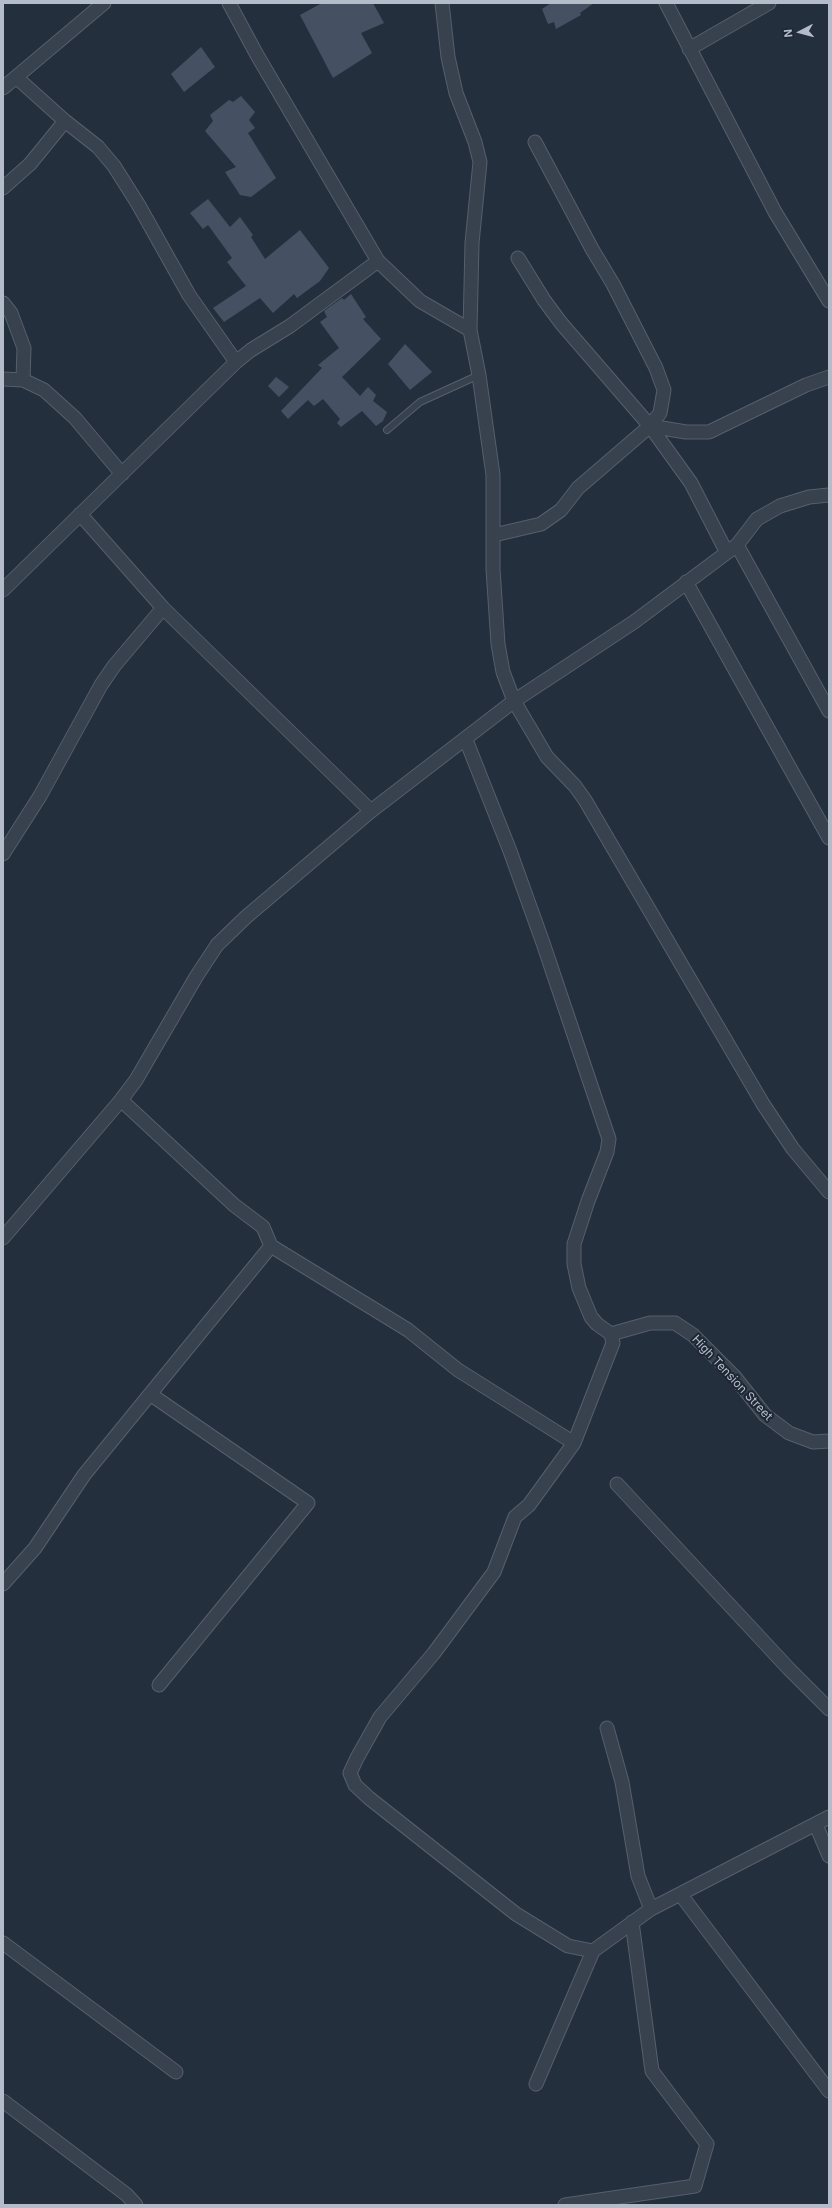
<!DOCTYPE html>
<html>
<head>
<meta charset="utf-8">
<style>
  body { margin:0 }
  #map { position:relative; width:832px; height:2208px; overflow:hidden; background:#242f3e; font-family:Inter,sans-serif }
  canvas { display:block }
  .frame { position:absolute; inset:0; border:4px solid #b4bcc9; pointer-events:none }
  .north { position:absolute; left:780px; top:12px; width:40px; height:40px; -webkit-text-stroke:3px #1d2633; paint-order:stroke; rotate:264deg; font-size:11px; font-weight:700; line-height:16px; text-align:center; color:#b4bcc9 }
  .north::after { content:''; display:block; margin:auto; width:14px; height:18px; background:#b4bcc9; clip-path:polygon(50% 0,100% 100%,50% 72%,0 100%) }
</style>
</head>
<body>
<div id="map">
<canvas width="832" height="2208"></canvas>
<div class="frame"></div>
<div class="north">N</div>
</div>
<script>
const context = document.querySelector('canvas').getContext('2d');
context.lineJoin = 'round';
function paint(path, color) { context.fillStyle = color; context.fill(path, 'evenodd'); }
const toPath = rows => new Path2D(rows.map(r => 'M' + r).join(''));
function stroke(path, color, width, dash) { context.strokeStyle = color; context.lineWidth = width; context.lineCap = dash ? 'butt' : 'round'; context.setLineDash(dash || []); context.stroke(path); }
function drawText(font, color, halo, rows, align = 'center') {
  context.font = font + ' Inter,sans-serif'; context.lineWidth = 4; context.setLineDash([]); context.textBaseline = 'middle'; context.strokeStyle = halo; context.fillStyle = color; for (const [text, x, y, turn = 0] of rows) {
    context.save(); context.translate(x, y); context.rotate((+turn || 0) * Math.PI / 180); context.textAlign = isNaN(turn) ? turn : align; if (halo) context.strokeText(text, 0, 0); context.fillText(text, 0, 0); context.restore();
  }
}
paint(toPath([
  [322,3,373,3,384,23,361,33,372,53,333,78,300,15],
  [551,3,594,3,580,13,581,15,556,29,554,22,548,24,542,9],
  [201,47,215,67,184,92,171,74],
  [241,96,255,112,249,120,255,128,248,133,276,178,251,197,240,195,225,172,236,167,205,131,213,121,210,115,229,100,233,102],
  [208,199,230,227,240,217,253,235,251,237,265,259,300,230,329,268,320,281,297,298,294,294,273,313,260,298,224,322,213,308,246,286,227,262,232,258,208,225,203,229,190,213],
  [351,294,366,317,363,319,381,339,342,377,360,396,368,387,376,395,373,401,387,412,383,421,376,426,362,411,341,427,337,423,340,419,323,399,314,406,308,400,288,419,281,411,322,368,318,365,339,348,320,322,327,317,324,311,342,298,344,300],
  [405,344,432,372,410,390,388,364],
  [276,377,289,387,279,397,268,386]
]), '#455162');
const service = toPath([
  [387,430,420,402,479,375]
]);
const minor = toPath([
  [229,3,257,55,378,261],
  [442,3,448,57,456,93,475,142,480,162,472,243,470,330,479,375,493,475,493,569,498,644,503,672,514,701,547,757,575,786,585,800,763,1104,793,1149,829,1192],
  [666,3,775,212,829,301],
  [689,49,769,3],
  [3,88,104,3],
  [65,121,98,147,114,166,138,204,189,295,236,362],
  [3,188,30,164,65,121,16,77],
  [518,258,544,300,561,323,650,426,691,483,726,551],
  [3,303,11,313,24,348,23,380],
  [3,379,23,380,44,390,75,418,122,474],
  [650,426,686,432,709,432,806,385,829,377],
  [80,514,163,608,371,811],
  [494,535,541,524,561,510,578,488,650,426,660,413,664,390,656,368,613,284,592,249,535,142],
  [737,545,829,711],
  [686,582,829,838],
  [3,590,236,362,251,350,290,326,378,261,420,301,470,330],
  [466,740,510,851,543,943,609,1139,607,1152,588,1201,574,1244,574,1264,579,1288,591,1317,597,1324,611,1334,613,1343,574,1443,529,1505,515,1517,494,1572,434,1653,380,1717,357,1758,350,1773,355,1785,369,1798,516,1914,568,1946,593,1951],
  [3,854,40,796,101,685,114,666,163,608],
  [121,1100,234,1205,263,1227,271,1246,408,1330,458,1370,574,1443],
  [3,1238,121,1100,136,1080,196,977,217,945,246,917,371,811,514,701,634,622,737,545,757,519,780,506,809,497,829,495],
  [611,1334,650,1323,675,1323,693,1335,734,1376,765,1415,789,1433,813,1442,829,1441],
  [150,1394,308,1503,159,1685],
  [617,1484,789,1669,829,1709],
  [3,1584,35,1548,84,1475,271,1246],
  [607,1728,622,1782,638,1876,651,1909],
  [816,1825,829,1856],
  [681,1895,829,2091],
  [3,1943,176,2072],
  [536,2084,593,1951,651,1909,829,1817],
  [3,2101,127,2195,136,2205],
  [565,2205,695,2186,707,2144,652,2071,632,1922]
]);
stroke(service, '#565f6c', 8);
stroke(minor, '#565f6c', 15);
stroke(service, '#38414e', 6);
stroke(minor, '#38414e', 13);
drawText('12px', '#b4bcc9', '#1d2633', [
  ["High Tension Street",732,1378,47]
]);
</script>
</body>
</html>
